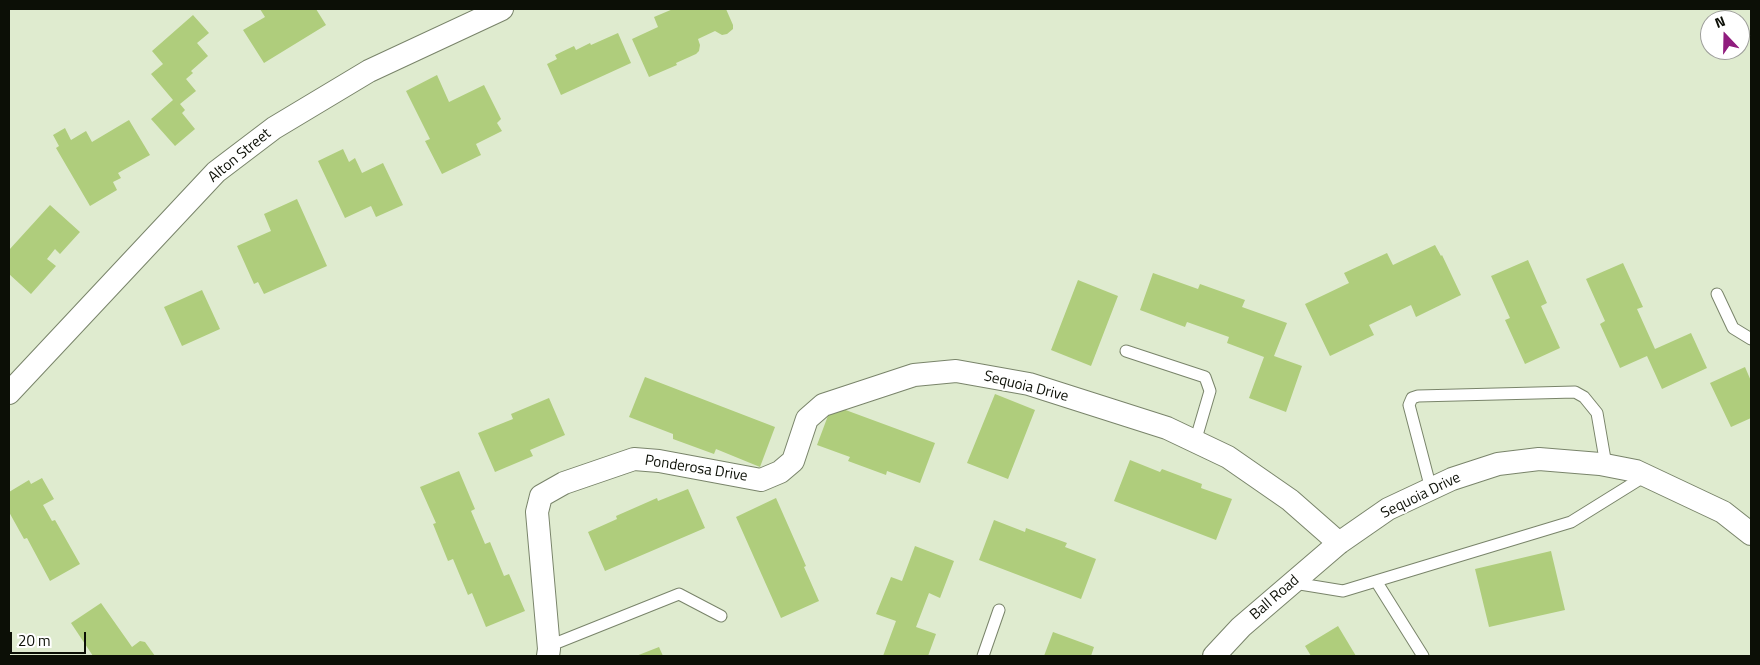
<!DOCTYPE html>
<html>
<head>
<meta charset="utf-8">
<style>
  body { margin:0 }
  #map { position:relative; width:1760px; height:665px; overflow:hidden; background:#dfebcf; font-family:"Titillium Web",sans-serif }
  canvas { display:block }
  .frame { position:absolute; inset:0; border:10px solid #0c0f06; pointer-events:none }
  .north { position:absolute; left:1700px; top:10px; width:50px; height:50px; box-sizing:border-box; background:#fff; border:1px solid #9e9f9b; border-radius:50%; rotate:339deg; font-size:14px; font-weight:700; line-height:20px; text-align:center; color:#0c0f06 }
  .north::after { content:''; display:block; margin:auto; width:18px; height:22px; background:#901d7e; clip-path:polygon(50% 0,100% 100%,50% 72%,0 100%) }
  .scale { position:absolute; left:10px; top:632px; width:76px; height:22px; box-sizing:border-box; border:2px solid #0c0f06; border-top:0; padding-left:6px; font-size:15px; line-height:18px; white-space:nowrap; color:#0c0f06; -webkit-text-stroke:4px #fff; paint-order:stroke }
</style>
</head>
<body>
<div id="map">
<canvas width="1760" height="665"></canvas>
<div class="frame"></div>
<div class="north">N</div>
<div class="scale">20 m</div>
</div>
<script>
const context = document.querySelector('canvas').getContext('2d');
context.lineJoin = 'round';
function paint(path, color) { context.fillStyle = color; context.fill(path, 'evenodd'); }
const toPath = rows => new Path2D(rows.map(r => 'M' + r).join(''));
function stroke(path, color, width, dash) { context.strokeStyle = color; context.lineWidth = width; context.lineCap = dash ? 'butt' : 'round'; context.setLineDash(dash || []); context.stroke(path); }
function drawText(font, color, halo, rows, align = 'center') {
  context.font = font + ' "Titillium Web",sans-serif'; context.lineWidth = 4; context.setLineDash([]); context.textBaseline = 'middle'; context.strokeStyle = halo; context.fillStyle = color; for (const [text, x, y, turn = 0] of rows) {
    context.save(); context.translate(x, y); context.rotate((+turn || 0) * Math.PI / 180); context.textAlign = isNaN(turn) ? turn : align; if (halo) context.strokeText(text, 0, 0); context.fillText(text, 0, 0); context.restore();
  }
}
paint(toPath([
  [260,9,316,9,326,25,264,63,243,30,265,17],
  [673,9,726,9,733,25,733,29,727,34,722,35,715,31,698,39,700,45,699,51,696,54,676,63,677,65,649,77,632,39,658,27,654,17],
  [193,15,209,33,197,43,208,56,191,71,193,73,186,79,196,91,180,104,185,110,182,113,195,129,175,146,151,119,173,100,151,74,163,64,152,51],
  [618,33,631,63,561,95,547,64,557,59,555,55,574,46,576,50,590,43,591,45],
  [437,75,449,102,484,85,501,119,497,123,502,131,476,144,481,155,442,174,425,141,430,139,406,91],
  [129,120,150,155,118,173,121,178,113,182,117,190,90,206,56,148,59,146,53,135,65,128,71,140,86,131,92,142],
  [343,149,349,162,355,158,362,173,383,163,403,205,376,217,371,206,345,218,318,161],
  [297,199,327,266,264,294,258,282,254,284,237,246,271,231,264,214],
  [50,205,80,232,60,254,55,249,47,259,56,266,31,294,9,274,9,250],
  [1435,245,1441,256,1442,255,1461,295,1416,317,1411,305,1369,325,1374,335,1330,356,1305,304,1349,283,1344,273,1387,253,1393,265],
  [1528,260,1547,303,1541,306,1560,348,1525,364,1505,320,1510,318,1491,276],
  [1623,263,1643,307,1637,309,1655,349,1691,333,1707,368,1662,389,1647,356,1620,368,1600,324,1605,321,1586,279],
  [1153,273,1198,289,1200,284,1245,300,1242,307,1287,323,1274,356,1302,366,1286,412,1249,398,1264,357,1227,343,1229,337,1187,322,1185,327,1140,310],
  [1078,280,1118,296,1091,366,1051,350],
  [202,290,220,329,182,346,164,307],
  [1745,367,1751,381,1751,418,1731,427,1710,383],
  [645,377,775,427,760,467,716,449,714,454,673,439,673,434,629,417],
  [995,394,1035,410,1008,479,967,463],
  [549,398,565,435,530,450,533,456,495,472,478,433,513,419,511,414],
  [832,405,935,443,920,483,887,471,886,475,848,461,850,457,817,445],
  [1130,460,1160,472,1162,469,1202,484,1201,488,1232,499,1216,540,1114,501],
  [459,471,475,509,471,511,485,544,490,542,504,576,509,574,525,611,486,627,472,593,468,595,453,559,448,561,433,524,436,523,420,487],
  [42,478,54,499,43,505,52,521,55,520,80,564,50,581,27,538,24,539,9,512,9,492,29,480,31,484],
  [688,489,705,528,605,571,588,532,617,519,616,516,657,498,658,501],
  [776,498,806,566,804,567,819,601,781,618,736,517],
  [994,520,1025,532,1026,528,1067,543,1065,547,1096,559,1081,599,979,560],
  [915,546,954,561,940,598,929,593,916,627,936,634,928,656,883,656,896,621,876,614,891,577,902,581],
  [1551,551,1565,610,1489,627,1475,569],
  [101,603,132,647,140,641,145,642,155,656,93,656,71,623],
  [1338,626,1356,656,1311,656,1305,646],
  [1053,632,1094,647,1091,656,1044,656],
  [659,647,663,656,636,656]
]), '#afcd7c');
const lane = toPath([
  [1717,294,1733,328,1751,339],
  [1126,351,1205,377,1210,391,1195,442],
  [1431,489,1409,405,1412,398,1418,396,1575,392,1584,397,1597,413,1606,465],
  [1376,581,1423,656],
  [1294,583,1343,591,1571,522,1645,476],
  [549,646,679,594,721,616],
  [983,656,999,610]
]);
const street = toPath([
  [9,393,216,172,274,128,369,71,502,9],
  [548,656,549,649,537,512,541,496,564,483,634,459,659,461,761,480,780,472,793,461,807,419,823,405,914,375,956,371,1029,384,1167,428,1228,457,1290,500,1339,543],
  [1214,656,1241,627,1339,543,1388,509,1452,479,1498,464,1539,459,1600,464,1636,471,1723,512,1751,534]
]);
stroke(lane, '#79846a', 13);
stroke(street, '#79846a', 24);
stroke(lane, '#fff', 11);
stroke(street, '#fff', 22);
drawText('15px', '#0c0f06', '#fff', [
  ["Alton Street",240,156,-39],
  ["Sequoia Drive",1026,387,14],
  ["Ponderosa Drive",696,469,9],
  ["Sequoia Drive",1421,496,-26],
  ["Ball Road",1275,598,-41]
]);
</script>
</body>
</html>
